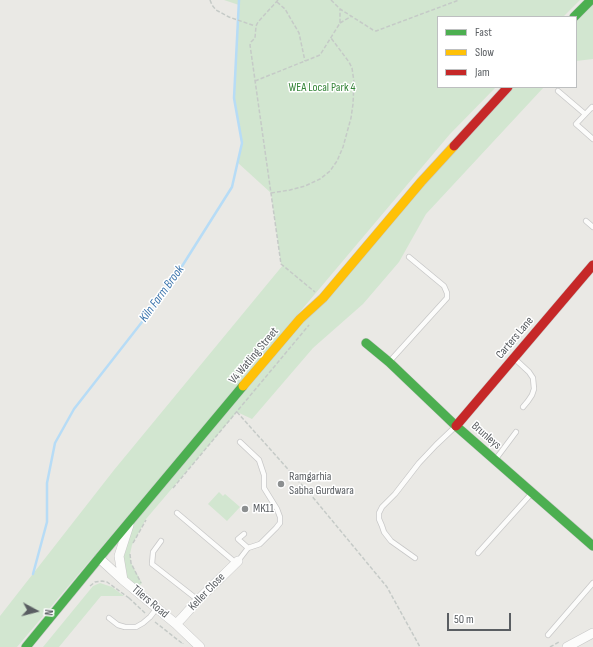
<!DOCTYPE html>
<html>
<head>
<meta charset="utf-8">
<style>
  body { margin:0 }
  #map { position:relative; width:593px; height:647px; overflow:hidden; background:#eae9e5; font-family:"Sofia Sans Condensed",sans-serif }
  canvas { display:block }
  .legend { position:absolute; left:437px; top:16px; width:140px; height:72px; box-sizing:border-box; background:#fff; border:1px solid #bdbfc0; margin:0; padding:5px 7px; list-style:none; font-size:12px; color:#5a5e62 }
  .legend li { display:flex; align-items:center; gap:8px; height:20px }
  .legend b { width:20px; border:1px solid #bdbfc0 }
  .north { position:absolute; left:16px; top:591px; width:40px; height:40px; -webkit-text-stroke:3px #fff; paint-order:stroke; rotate:97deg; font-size:11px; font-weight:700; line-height:16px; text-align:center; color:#5a5e62 }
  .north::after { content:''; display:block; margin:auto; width:14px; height:18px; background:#5a5e62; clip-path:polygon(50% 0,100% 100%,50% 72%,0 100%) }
  .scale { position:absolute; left:447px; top:613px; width:64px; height:18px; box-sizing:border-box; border:2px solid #5a5e62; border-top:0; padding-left:5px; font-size:12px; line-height:14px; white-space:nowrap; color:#5a5e62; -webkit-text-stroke:3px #fff; paint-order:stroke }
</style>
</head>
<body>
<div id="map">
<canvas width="593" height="647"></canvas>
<ul class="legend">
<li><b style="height:5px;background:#4caf50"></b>Fast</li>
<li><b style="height:5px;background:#ffc107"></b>Slow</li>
<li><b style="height:5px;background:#c62828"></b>Jam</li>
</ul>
<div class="north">N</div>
<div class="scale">50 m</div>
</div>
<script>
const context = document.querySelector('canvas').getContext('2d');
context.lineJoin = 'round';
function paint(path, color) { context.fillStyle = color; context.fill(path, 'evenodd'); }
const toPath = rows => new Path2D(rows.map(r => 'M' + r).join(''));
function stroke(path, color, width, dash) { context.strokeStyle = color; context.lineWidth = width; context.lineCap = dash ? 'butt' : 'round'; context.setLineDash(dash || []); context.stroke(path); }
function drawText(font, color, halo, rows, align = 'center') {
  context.font = font + ' "Sofia Sans Condensed",sans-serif'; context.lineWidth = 3; context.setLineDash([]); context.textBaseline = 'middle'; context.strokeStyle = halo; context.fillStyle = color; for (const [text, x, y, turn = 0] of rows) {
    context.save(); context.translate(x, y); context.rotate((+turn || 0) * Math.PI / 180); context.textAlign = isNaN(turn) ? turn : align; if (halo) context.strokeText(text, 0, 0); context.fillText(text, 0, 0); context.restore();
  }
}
paint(toPath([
  [224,0,580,0,563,17,438,17,438,87,496,87,450,134,17,647,0,647,0,616,114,470,283,265,281,264,271,193,237,162,242,143,234,98,239,5],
  [593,0,593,59,576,61,576,17],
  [508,87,544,87,426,214,399,262,363,304,313,348,252,419,237,412,146,519,132,545,130,554,131,563,142,583,135,590,123,580,119,556,130,522],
  [219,492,223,496,225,494,240,507,227,521,208,504],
  [100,583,112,587,124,596,101,596,59,647,43,647,93,586]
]), '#d2e6d0');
stroke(toPath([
  [33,574,47,522,47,483,55,443,74,409,167,290,232,187,242,143,234,98,239,0]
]), '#b7dcf6', 2.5);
const lane = toPath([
  [558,91,585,114],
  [593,108,592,107,576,124,593,139],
  [586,221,593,227],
  [515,359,529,372,533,378,534,389,532,395,528,401,523,407],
  [390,361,447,298,447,293,444,286,409,257],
  [240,442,259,460,264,475,264,488,277,509,280,517,280,523,276,528,260,544,248,548],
  [495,460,516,432],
  [177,513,236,563],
  [161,541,153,552,152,564,198,600],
  [478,553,531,494],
  [415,558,391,541,384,532,382,526,379,519,379,513,382,507,395,494,419,463,436,445,455,427],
  [238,561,248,548,238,539,244,534],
  [109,618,118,625,125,627,136,627,143,623,150,617,157,608],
  [548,635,593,583]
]);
const street = toPath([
  [99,558,123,580,176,624,200,647],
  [123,580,119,556,129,525],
  [176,624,182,618,198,600,238,561],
  [567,647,593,633]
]);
const fast = toPath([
  [574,17,591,0],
  [366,343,389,362,456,426,593,546],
  [26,647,99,558,243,386]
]);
const slow = toPath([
  [243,386,300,319,323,298,421,182,454,146]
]);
const jam = toPath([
  [454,146,508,87],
  [456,426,593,265]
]);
stroke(lane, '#c7c7c7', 6);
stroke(street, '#c7c7c7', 10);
stroke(fast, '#c5c6c5', 10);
stroke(slow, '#c5c6c5', 10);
stroke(jam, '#c5c6c5', 10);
stroke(toPath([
  [210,0,212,5,216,10,229,17,255,26],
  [278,0,258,22,256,26,255,38,251,42,250,45,281,264,315,292],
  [331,0,340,9,373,30,376,31,459,0],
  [277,2,285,9,299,33,305,61],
  [340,23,352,16],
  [255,81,320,55,340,23,340,9],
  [271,193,290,190,305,186,320,179,330,171,337,161,343,147,351,118,353,104,354,82,352,68,349,62,331,38],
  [237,412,311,495,387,587,420,647],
  [173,488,309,325],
  [133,543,146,520],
  [130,554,131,563,141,583],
  [90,586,95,582,102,581,107,582,129,598,130,597],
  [129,598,145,613],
  [155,622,183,644,183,643],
  [550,647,559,642]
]), '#c5cac7', 1.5, [4, 2]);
stroke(lane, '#fcfcfb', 4.5);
stroke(street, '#fcfcfb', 9);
stroke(fast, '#4caf50', 9);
stroke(slow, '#ffc107', 9);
stroke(jam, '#c62828', 9);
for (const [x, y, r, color] of [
  [281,484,4,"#8c8f90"],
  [245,509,4,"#8c8f90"]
]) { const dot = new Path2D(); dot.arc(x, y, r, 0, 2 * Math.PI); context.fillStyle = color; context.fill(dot); stroke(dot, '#fff', 1.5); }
drawText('12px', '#368539', '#fff', [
  ["WEA Local Park 4",322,88]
]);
drawText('12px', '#5a5e62', '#fff', [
  ["Carters Lane",515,338,-50],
  ["V4 Watling Street",254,356,-50],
  ["Brunleys",486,436,41],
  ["Keller Close",207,592,-46],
  ["Tilers Road",150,602,40]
]);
drawText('12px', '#5a5e62', '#fff', [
  ["Ramgarhia",289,477],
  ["Sabha Gurdwara",289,491],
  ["MK11",253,509]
], 'left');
drawText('italic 13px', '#3f77ae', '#fff', [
  ["Kiln Farm Brook",162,294,-54]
]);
</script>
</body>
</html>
